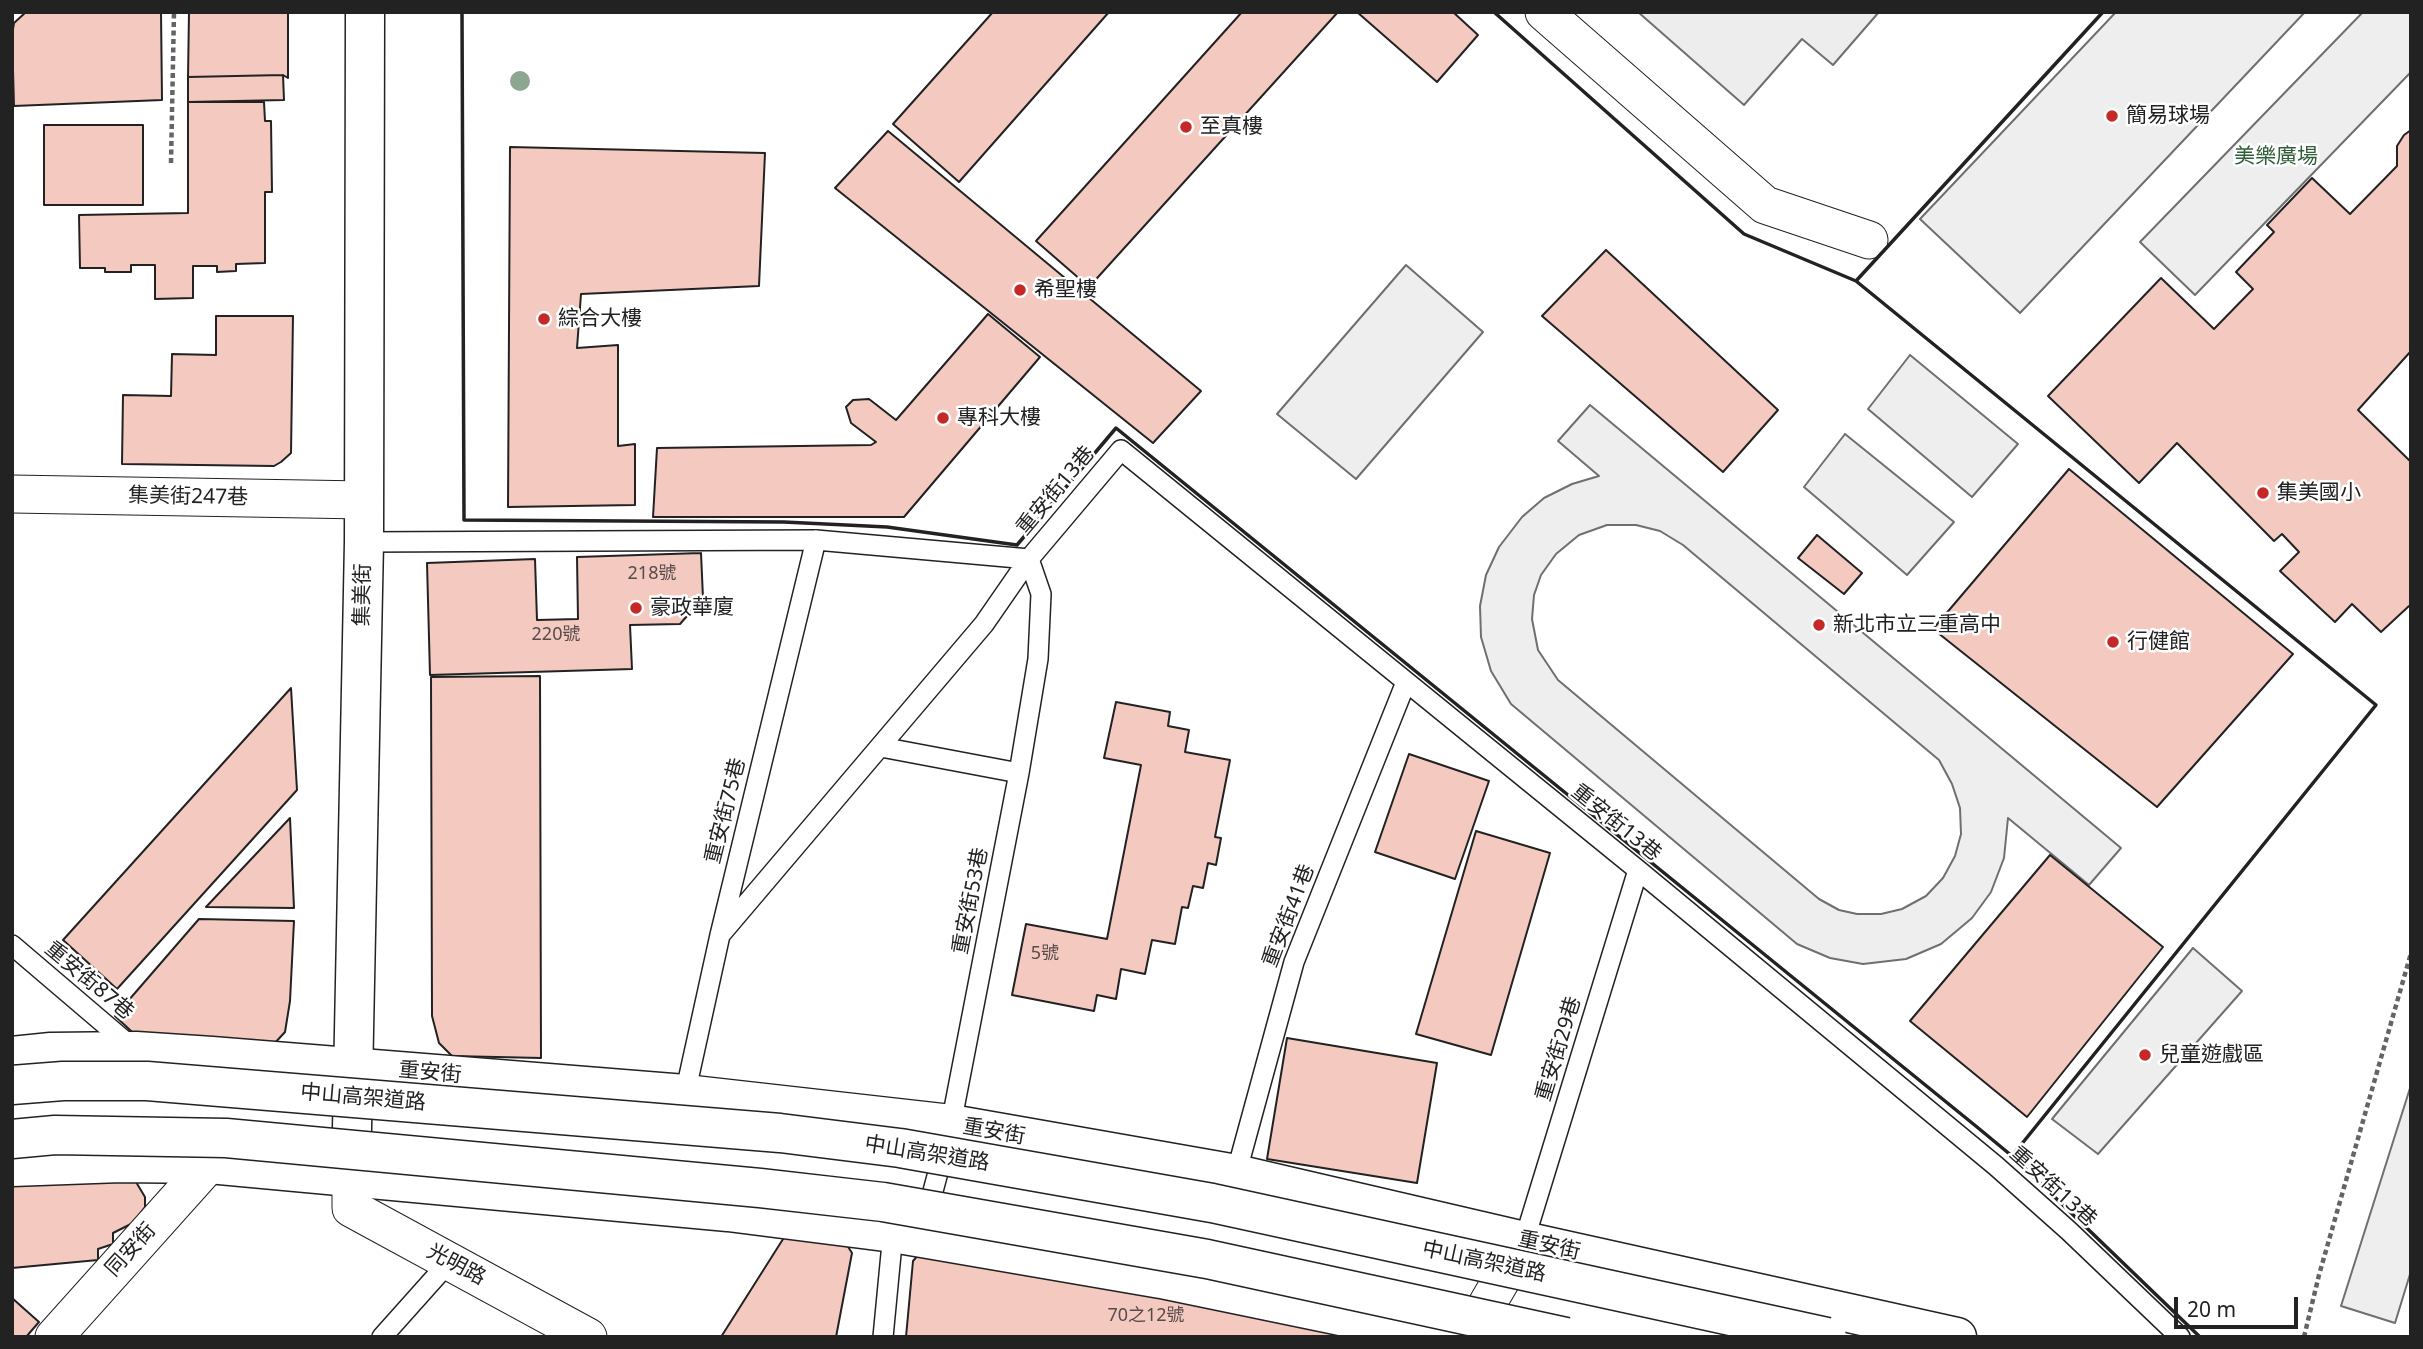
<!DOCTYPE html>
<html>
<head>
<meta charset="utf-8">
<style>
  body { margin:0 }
  #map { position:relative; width:2423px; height:1349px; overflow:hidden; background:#fff; font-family:"Noto Sans",sans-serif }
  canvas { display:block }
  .frame { position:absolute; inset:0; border:14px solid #222; pointer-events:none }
  .scale { position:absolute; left:2174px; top:1297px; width:124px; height:32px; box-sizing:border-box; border:4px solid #222; border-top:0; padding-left:9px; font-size:21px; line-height:24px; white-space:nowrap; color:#222; -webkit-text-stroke:5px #fff; paint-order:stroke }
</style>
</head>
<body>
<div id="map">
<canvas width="2423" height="1349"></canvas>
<div class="frame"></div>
<div class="scale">20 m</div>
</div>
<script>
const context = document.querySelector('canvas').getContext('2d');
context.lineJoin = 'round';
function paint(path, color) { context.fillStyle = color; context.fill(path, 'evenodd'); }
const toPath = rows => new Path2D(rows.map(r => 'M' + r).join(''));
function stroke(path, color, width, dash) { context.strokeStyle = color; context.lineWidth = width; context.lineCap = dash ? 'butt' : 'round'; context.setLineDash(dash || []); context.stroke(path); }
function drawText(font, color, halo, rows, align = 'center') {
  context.font = font + ' "Noto Sans","Noto Sans TC",sans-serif'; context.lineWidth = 5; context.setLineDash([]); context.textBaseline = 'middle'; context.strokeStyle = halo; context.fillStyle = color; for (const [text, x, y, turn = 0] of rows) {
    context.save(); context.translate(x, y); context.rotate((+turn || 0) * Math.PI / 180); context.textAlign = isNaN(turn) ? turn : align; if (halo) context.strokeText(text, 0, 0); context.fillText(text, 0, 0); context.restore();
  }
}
const green = toPath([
  [2116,12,2305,12,2020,313,1920,219,2116,12],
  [2363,12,2411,12,2411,72,2195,295,2140,242,2363,12],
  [1406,265,1483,332,1356,479,1277,414,1406,265],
  [1910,355,2018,444,1972,497,1868,409,1910,355],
  [1590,405,2121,848,2089,885,2008,818,2004,858,1991,892,1972,918,1941,944,1906,959,1863,964,1830,958,1797,944,1511,704,1491,671,1481,637,1480,606,1486,575,1499,547,1522,517,1544,498,1572,484,1599,476,1558,441,1590,405],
  [1607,525,1636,525,1660,531,1683,545,1939,760,1952,784,1960,808,1961,834,1955,856,1943,878,1926,896,1902,909,1881,914,1857,914,1839,910,1819,899,1558,680,1538,650,1532,619,1534,595,1541,575,1556,554,1579,535,1607,525],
  [1845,434,1954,522,1907,575,1804,487,1845,434],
  [2193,948,2242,991,2098,1154,2052,1119,2193,948],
  [2411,1085,2411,1271,2395,1323,2341,1306,2411,1085]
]);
paint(green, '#eee');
stroke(green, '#6f6f6f', 2);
const parking = toPath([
  [1638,12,1879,12,1833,65,1802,39,1744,105,1638,12]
]);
paint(parking, '#ededed');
stroke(parking, '#6f6f6f', 2);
const building = toPath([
  [26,12,161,12,162,100,14,106,12,35,14,23,26,12],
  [189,12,288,12,288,78,283,75,188,77,189,12],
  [993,12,1109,12,959,182,893,124,993,12],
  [1242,12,1338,12,1089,287,1036,241,1242,12],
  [1357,12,1453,12,1478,35,1437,82,1357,12],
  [283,75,284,100,188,102,188,77,283,75],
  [188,102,264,102,265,121,271,121,272,192,265,192,265,263,236,264,236,271,217,272,217,266,193,266,193,298,155,299,155,265,131,265,131,272,105,272,105,268,80,268,79,215,188,213,188,102],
  [44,125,143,125,143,205,44,205,44,125],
  [2411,130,2411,351,2358,410,2411,462,2411,608,2409,606,2381,632,2352,604,2335,622,2280,571,2299,552,2282,534,2274,541,2177,443,2139,483,2048,396,2161,278,2214,329,2253,289,2236,272,2274,232,2267,225,2312,178,2350,214,2397,166,2397,146,2404,135,2411,130],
  [888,131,1201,391,1153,443,835,188,888,131],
  [510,147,765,153,759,286,581,294,577,348,618,345,618,446,635,444,635,505,508,507,510,147],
  [1606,250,1778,410,1723,472,1542,316,1606,250],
  [988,314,1040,357,904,517,653,517,657,448,871,445,876,442,851,423,846,407,853,400,869,399,896,420,988,314],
  [216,316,293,316,291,453,281,462,274,466,122,464,123,395,171,396,172,354,216,355,216,316],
  [2069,469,2293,654,2157,807,1933,629,2069,469],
  [1817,535,1862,573,1844,594,1798,558,1817,535],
  [701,553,703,598,680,624,630,625,632,669,430,675,427,563,535,559,537,620,578,619,577,557,701,553],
  [540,676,541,1058,452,1056,439,1043,432,1016,431,677,540,676],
  [291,688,297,790,117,989,63,940,291,688],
  [1116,702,1170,712,1168,726,1189,730,1185,752,1230,760,1215,837,1221,838,1216,865,1208,863,1203,888,1193,886,1188,908,1182,907,1175,944,1152,940,1145,974,1121,969,1116,999,1097,995,1094,1011,1012,995,1026,924,1107,939,1141,765,1104,758,1116,702],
  [1409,754,1489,781,1455,879,1375,852,1409,754],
  [290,818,294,908,206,907,290,818],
  [1476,831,1550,853,1491,1055,1416,1034,1476,831],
  [2050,855,2163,947,2027,1117,1910,1021,2050,855],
  [199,919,294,921,290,1001,285,1032,273,1045,146,1045,115,1016,199,919],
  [1287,1038,1437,1063,1417,1183,1267,1159,1287,1038],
  [12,1181,136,1182,145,1197,145,1207,133,1223,113,1233,113,1244,98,1249,98,1260,12,1268,12,1181],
  [797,1217,838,1231,852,1253,836,1337,721,1337,797,1217],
  [920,1253,1378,1337,906,1337,913,1261,920,1253],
  [12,1298,39,1322,26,1337,12,1337,12,1298]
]);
paint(building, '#f3c9c0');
stroke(building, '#222', 2);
const lane = toPath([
  [364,542,816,540,1029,559],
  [881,747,1019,773],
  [720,935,984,624,1029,559,1121,450,1638,870,1996,1166,2069,1231,2180,1337],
  [12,945,134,1049],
  [685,1094,720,935,816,540],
  [1236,1174,1294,962,1406,682],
  [921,1213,929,1206,951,1124,1019,773,1038,659,1041,594,1029,559],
  [1524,1241,1638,870],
  [382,1337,449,1262],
  [883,1337,893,1233,897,1230]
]);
const street = toPath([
  [1544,12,1765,205,1869,240],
  [12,494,364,500],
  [351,1177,351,1208,588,1337],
  [54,1337,209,1164],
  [1468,1337,1524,1241]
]);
const secondary = toPath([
  [351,1177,364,542,365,12]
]);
const primary = toPath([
  [12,1056,51,1052,136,1051,212,1056,685,1094,951,1124,1236,1174,1524,1241,1957,1337],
  [12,1167,121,1163,209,1164,728,1212,893,1233,1161,1279,1442,1337]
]);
stroke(lane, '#222', 22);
stroke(street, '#222', 39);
stroke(secondary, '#222', 41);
stroke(primary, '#222', 41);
stroke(toPath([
  [171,163,174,12],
  [2304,1337,2319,1275,2411,953]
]), '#646464', 4.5, [5, 3.5]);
stroke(lane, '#fff', 19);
stroke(street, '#fff', 37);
stroke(secondary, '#fff', 38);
stroke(primary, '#fff', 38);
const highwayBridge = toPath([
  [12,1085,63,1081,147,1081,780,1133,900,1148,1212,1203,1827,1337],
  [12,1139,55,1135,226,1138,760,1188,883,1202,1207,1259,1566,1337]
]);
stroke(highwayBridge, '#222', 41, []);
stroke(highwayBridge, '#fff', 38);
stroke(toPath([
  [462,12,464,520,784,522,887,527,1017,545,1116,428,1977,1127,2012,1156,2200,1337],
  [1494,12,1744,234,1856,281,2376,705,2012,1156],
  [1856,281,2103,12]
]), '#222', 3.5);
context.fillStyle = '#8da692';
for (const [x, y] of [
  [520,81]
]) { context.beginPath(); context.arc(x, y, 10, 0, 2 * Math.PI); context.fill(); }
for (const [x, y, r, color] of [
  [2112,116,7,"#c62828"],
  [1186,127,7,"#c62828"],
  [1020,290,7,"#c62828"],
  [544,319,7,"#c62828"],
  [943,418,7,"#c62828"],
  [2263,493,7,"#c62828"],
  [636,608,7,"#c62828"],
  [1819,625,7,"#c62828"],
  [2113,642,7,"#c62828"],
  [2145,1055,7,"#c62828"]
]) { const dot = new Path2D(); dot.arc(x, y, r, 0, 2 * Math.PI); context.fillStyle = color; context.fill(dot); stroke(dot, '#fff', 2.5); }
drawText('18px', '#564c4a', null, [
  ["218號",652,574],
  ["220號",556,635],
  ["5號",1045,954],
  ["70之12號",1146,1316]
]);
drawText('21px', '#222', '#fff', [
  ["簡易球場",2126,116],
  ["至真樓",1200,127],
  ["希聖樓",1034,290],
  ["綜合大樓",558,319],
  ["專科大樓",957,418],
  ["集美國小",2277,493],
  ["豪政華廈",650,608],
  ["新北市立三重高中",1833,625],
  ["行健館",2127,642],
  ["兒童遊戲區",2159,1055]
], 'left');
drawText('21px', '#2f5e38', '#fff', [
  ["美樂廣場",2276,157]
]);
drawText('21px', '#222', '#fff', [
  ["重安街13巷",1056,491,-50],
  ["集美街247巷",188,497,1],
  ["集美街",363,595,-89],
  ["重安街75巷",726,811,-76],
  ["重安街13巷",1616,823,39],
  ["重安街53巷",971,901,-79],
  ["重安街41巷",1289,916,-69],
  ["重安街87巷",89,981,40],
  ["重安街29巷",1559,1049,-73],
  ["重安街",430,1073,5],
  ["中山高架道路",363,1098,5],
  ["重安街",994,1132,10],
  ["中山高架道路",927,1154,9],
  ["重安街13巷",2053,1187,42],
  ["重安街",1549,1246,13],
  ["同安街",131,1250,-48],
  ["中山高架道路",1484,1262,12],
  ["光明路",456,1265,28]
]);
</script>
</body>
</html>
